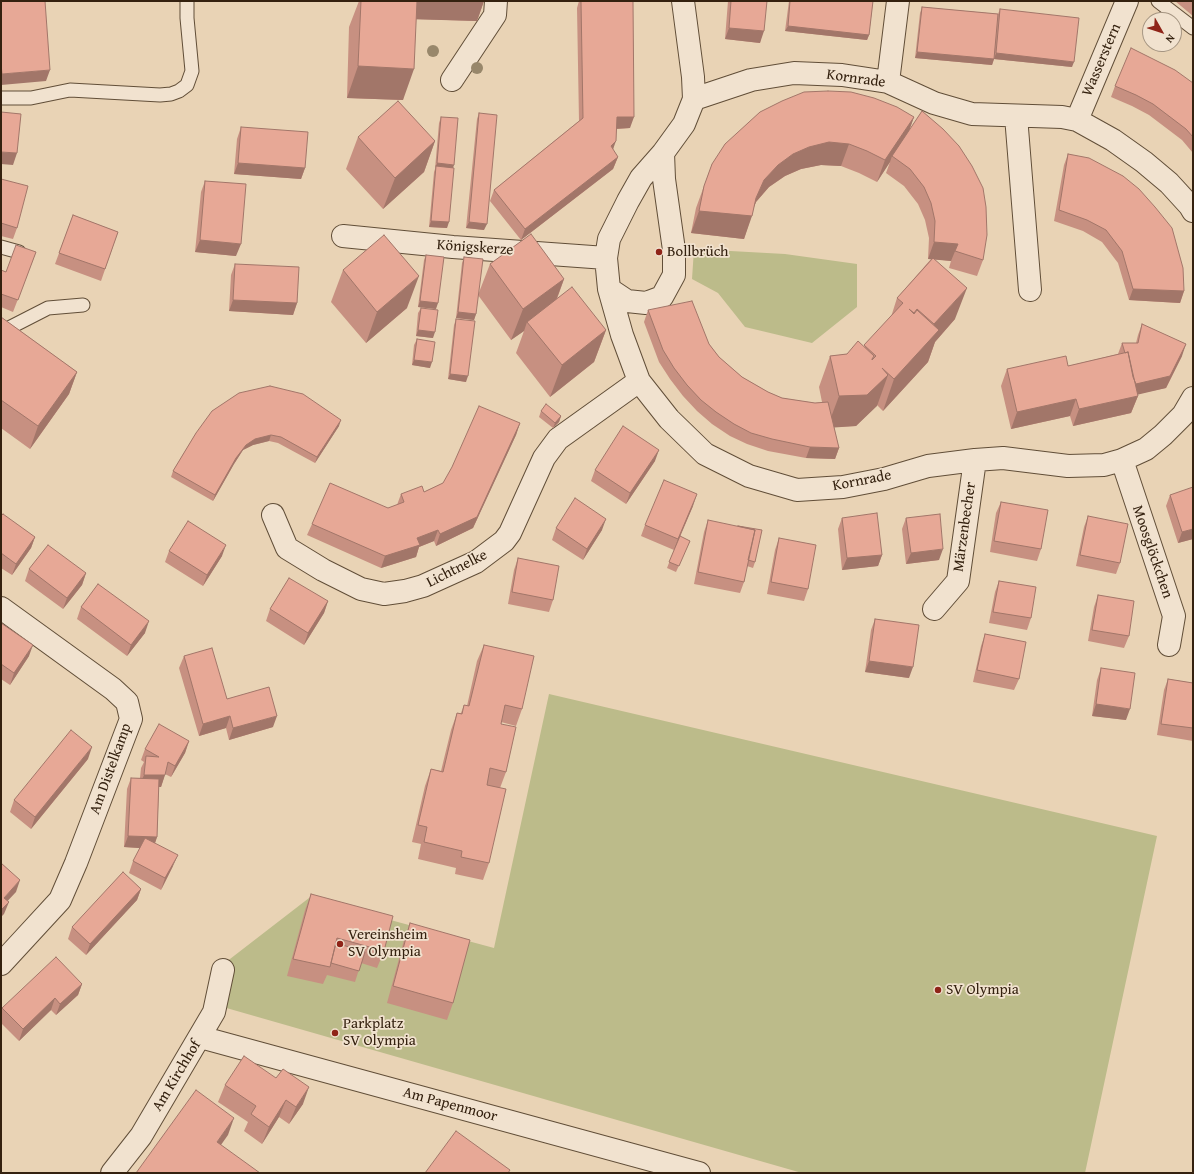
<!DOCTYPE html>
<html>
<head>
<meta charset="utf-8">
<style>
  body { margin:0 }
  #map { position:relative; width:1194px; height:1174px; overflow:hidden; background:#e9d3b5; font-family:"Gentium Book Plus",serif }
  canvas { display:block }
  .frame { position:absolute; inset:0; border:2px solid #34210f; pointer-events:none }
  .north { position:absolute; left:1142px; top:12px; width:40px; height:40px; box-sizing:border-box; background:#f1e2cf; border:1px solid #a59582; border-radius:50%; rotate:129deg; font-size:11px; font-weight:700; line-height:16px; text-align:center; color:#34210f }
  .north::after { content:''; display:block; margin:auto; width:14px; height:18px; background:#8f2418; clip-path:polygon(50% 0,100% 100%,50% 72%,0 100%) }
</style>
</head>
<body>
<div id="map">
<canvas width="1194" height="1174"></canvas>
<div class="frame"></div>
<div class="north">N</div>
</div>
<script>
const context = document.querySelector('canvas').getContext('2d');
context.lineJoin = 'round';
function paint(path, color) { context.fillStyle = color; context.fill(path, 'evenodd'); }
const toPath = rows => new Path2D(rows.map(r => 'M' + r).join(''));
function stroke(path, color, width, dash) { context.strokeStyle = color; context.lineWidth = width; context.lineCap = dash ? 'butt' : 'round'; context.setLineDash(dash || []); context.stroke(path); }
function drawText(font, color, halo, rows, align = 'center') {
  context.font = font + ' "Gentium Book Plus",serif'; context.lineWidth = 3.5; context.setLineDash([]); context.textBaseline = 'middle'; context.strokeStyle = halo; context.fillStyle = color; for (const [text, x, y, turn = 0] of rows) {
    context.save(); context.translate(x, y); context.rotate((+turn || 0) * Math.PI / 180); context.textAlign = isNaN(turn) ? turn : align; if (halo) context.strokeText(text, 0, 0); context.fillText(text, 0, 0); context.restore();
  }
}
paint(toPath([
  [694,249,785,254,857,264,857,307,812,343,745,327,718,293,692,279],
  [549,694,1157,836,1085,1173,802,1173,209,1003,217,969,309,898,494,948]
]), '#bcbb8a');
const lane = toPath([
  [1158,1,1193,28],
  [1,98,31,98,70,90,160,95,171,94,179,91,187,85,192,71,187,18,187,1],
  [1,247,19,252],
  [1,328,5,330,48,308,83,305]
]);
const street = toPath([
  [683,1,693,77,694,99,684,124,663,153,641,178,628,201,609,239,606,258,609,289,622,335,639,381,669,419,705,454,749,476,797,490,843,487,884,479,928,466,975,460,1003,458,1068,466,1104,465,1122,460,1146,449,1163,435,1183,415,1193,398],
  [452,80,495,15,496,1],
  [888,82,898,1],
  [694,99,751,80,794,73,842,75,888,82,934,103,972,114,1062,117,1077,120,1113,140,1144,162,1169,183,1190,206,1193,211],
  [1016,116,1030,290],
  [1077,120,1127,1],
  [343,236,453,247,606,258],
  [609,289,627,301,646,303,662,297,674,275,674,250,664,179,663,153],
  [1122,460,1174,616,1169,645],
  [273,515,287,548,323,570,361,589,384,594,405,591,423,586,476,562,504,541,510,533,544,458,558,439,639,381],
  [1,608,113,689,127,702,131,719,76,863,60,900,1,964],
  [934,609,958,581,975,460],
  [200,1037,699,1173],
  [112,1173,141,1136,214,1012,223,970]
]);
stroke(lane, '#614e38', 15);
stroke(street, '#614e38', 24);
stroke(lane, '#f1e2cf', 13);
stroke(street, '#f1e2cf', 22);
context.fillStyle = '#98876b';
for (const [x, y] of [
  [433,51],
  [477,68]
]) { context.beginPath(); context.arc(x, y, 6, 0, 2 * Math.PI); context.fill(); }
paint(toPath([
  [359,1,484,1,477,21,416,19,403,100,347,98,349,27],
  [579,1,633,1,630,128,616,129,613,150,618,157,613,169,521,240,490,201,494,190,579,121,577,8],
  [728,1,767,1,760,43,725,39],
  [789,1,873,1,869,35,867,40,785,31],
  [1175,1,1193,1,1193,16],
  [922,7,998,14,1000,9,1072,67,994,59,992,65,915,58,920,13],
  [1193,83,1193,153,1182,140,1149,115,1132,106,1111,97,1115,86],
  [479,113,484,230,466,228,477,119],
  [441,117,453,167,447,228,429,227,434,172,435,169,439,123],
  [914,117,908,132,983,260,977,276,949,268,951,261,934,259,955,319,935,342,928,362,883,411,877,405,856,426,834,427,839,448,835,459,806,458,768,451,747,444,730,436,712,424,697,411,683,396,670,379,659,362,644,322,648,310,709,344,719,357,742,377,768,392,782,398,815,403,822,402,819,387,830,356,847,354,864,347,891,317,897,298,931,259,928,259,929,238,925,220,918,204,904,186,886,173,890,162,877,182,859,173,841,166,821,165,801,169,785,176,769,187,756,202,754,207,744,239,691,233,696,208,712,164],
  [241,127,305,168,301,179,234,174,237,139],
  [358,137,435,141,424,172,383,209,346,169],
  [1068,154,1184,291,1180,303,1129,300,1118,263,1102,242,1083,231,1054,221,1064,165],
  [1,179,17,228,13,239,1,236],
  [205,181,236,256,195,252,201,192],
  [73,215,118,232,101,281,55,264],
  [36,252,13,312,1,307,1,270,6,272],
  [426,255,436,309,418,307,424,260],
  [464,257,476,314,474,320,456,318,462,263],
  [235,264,297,303,293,315,229,311,231,275],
  [490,264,564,279,557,299,606,330,594,362,550,397,516,353,524,331,511,340,478,295],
  [343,270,407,308,366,343,331,302],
  [421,308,433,338,416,336,418,313],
  [1,317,77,372,69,394,30,449,1,428],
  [456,319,466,382,448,379,454,325],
  [1142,324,1182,356,1166,388,1137,394,1138,396,1131,413,1073,426,1070,416,1011,429,1001,386,1007,369,1068,366,1118,354,1122,343,1136,343,1138,335],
  [417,339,430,368,412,365,414,345],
  [541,411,561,416,559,422,553,428,539,417],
  [520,423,516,435,473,528,436,546,434,541,419,547,416,557,381,568,307,535,312,524,388,508,397,505,401,494,424,492,443,483],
  [339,426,315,463,278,443,269,441,253,445,243,450,234,464,213,501,171,477,173,471,196,433],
  [655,461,626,504,591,481,595,470],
  [1170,495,1193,539,1178,543,1166,506],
  [1001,502,1041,549,1037,561,990,552,996,513],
  [693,506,680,537,690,541,676,572,667,568,674,550,641,536,645,525],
  [1,516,35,537,31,548,12,575,1,568],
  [1088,516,1120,563,1116,574,1076,566,1084,527],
  [842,518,882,555,878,566,842,570,838,529],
  [906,518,939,560,906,564,902,529],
  [708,520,755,562,753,568,747,566,744,582,740,593,694,584,704,532],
  [556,528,602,530,583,560,552,540],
  [779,538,808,589,804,601,767,594,775,550],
  [169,551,222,556,203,586,165,562],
  [518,558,553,600,549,612,508,604,514,570],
  [29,569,86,573,82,585,63,609,25,581],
  [999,581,1031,618,1027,630,989,623,995,592],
  [1098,595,1129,636,1124,648,1088,641,1094,607],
  [328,601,324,613,304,645,266,621,270,609],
  [81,607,145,633,127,656,77,619],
  [875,619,909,678,865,672,871,630],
  [1,623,29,656,10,685,1,679],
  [985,634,1019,679,1014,690,973,682,981,646],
  [484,645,522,709,516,726,501,722,506,772,500,788,489,863,483,880,455,874,456,868,418,859,421,844,412,842,425,786,431,769,441,771,451,730,457,713,461,713,464,705,467,706,477,661],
  [184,656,227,699,273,727,229,740,226,728,199,736,179,668],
  [1101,668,1126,720,1092,716,1097,680],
  [1168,679,1193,683,1193,741,1157,735,1164,690],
  [189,741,185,753,171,777,165,774,161,787,159,787,157,837,155,843,173,866,161,890,129,873,133,861,140,848,124,847,127,789,131,778,140,778,141,768,144,762,141,760,145,749],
  [88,759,31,829,10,812,14,800],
  [141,889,137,900,86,955,68,939,72,927],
  [311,894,384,951,377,968,361,963,355,982,327,975,323,984,287,976,305,910],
  [410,923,453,1003,447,1020,387,1003,404,940],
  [82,984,78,995,56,1015,51,1010,19,1041,1,1023,1,1012,2,1008],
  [225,1085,303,1104,289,1124,279,1117,262,1144,244,1131,248,1122,218,1102]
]), '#c79081');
paint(toPath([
  [412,1,484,1,477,21,406,19],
  [788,26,869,35,867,40,785,31],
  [729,28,764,31,760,43,725,39],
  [917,52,994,59,992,65,915,58],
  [996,53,1074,62,1072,67,994,59],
  [358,66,414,69,403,100,347,98],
  [50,70,46,81,1,85,1,76,2,74],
  [617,117,634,117,630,128,613,129],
  [914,117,906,140,892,156,890,162,877,182,885,160],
  [435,141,424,172,383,209,395,178],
  [616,141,612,152,611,146],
  [829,142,849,144,841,166,821,165,801,169,785,176,769,187,756,202,750,216,752,216,744,239,691,233,699,211,756,198,764,180,778,165,793,154,809,147],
  [1,152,17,153,13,165,1,164],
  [618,157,613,169,521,240,525,229],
  [238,163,305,168,301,179,234,174],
  [437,163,454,165,452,171,436,166,435,169],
  [431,221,449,222,447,228,429,227],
  [469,222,487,224,484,230,466,228],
  [200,240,241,244,236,256,195,252],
  [934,242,958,244,951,261,928,259],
  [419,276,407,308,366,343,377,312],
  [564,279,552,311,527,322,524,331,511,340,523,309],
  [967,288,955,319,935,342,928,362,883,411,894,379,927,343,934,324],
  [1133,289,1184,291,1180,303,1129,300],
  [233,300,297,303,293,315,229,311],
  [420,301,438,303,436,309,418,307],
  [458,312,476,314,474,320,456,318],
  [418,330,435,332,433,338,416,336],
  [606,330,594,362,550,397,562,365],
  [1186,344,1182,356,1166,388,1132,396,1136,384],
  [414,360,432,362,430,368,412,365],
  [77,372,69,394,30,449,38,426],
  [450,374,468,376,466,382,448,379],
  [888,375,877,406,856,426,827,428,839,396],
  [1138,396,1131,413,1073,426,1079,409],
  [1076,399,1070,416,1011,429,1017,412],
  [561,416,559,422,553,428,555,423],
  [341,420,339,426,315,463,317,457],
  [520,423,516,435,473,528,436,546,440,534],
  [271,435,269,441,253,445,243,450,234,464,213,501,215,495,236,458,246,445,255,439],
  [810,447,839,448,835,459,806,458],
  [659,450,655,461,626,504,630,493],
  [697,494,693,506,674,550,678,539],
  [606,519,602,530,583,560,587,549],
  [1193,529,1193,539,1178,543,1182,532],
  [438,530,434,541,419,547,416,557,381,568,385,556,417,538],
  [35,537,31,548,12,575,16,564],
  [226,545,222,556,203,586,207,575],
  [943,549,939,560,906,564,911,553],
  [882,555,878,566,842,570,847,558],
  [86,573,82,585,63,609,67,598],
  [328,601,324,613,304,645,308,633],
  [149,621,145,633,127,656,131,645],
  [33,645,29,656,10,685,14,673],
  [869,661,913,667,909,678,865,672],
  [1096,704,1130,709,1126,720,1092,716],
  [230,716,226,728,199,736,203,724],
  [277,716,273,727,229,740,233,728],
  [189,741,185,753,171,777,175,766],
  [92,747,88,759,31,829,35,817],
  [144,775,165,775,161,787,139,787],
  [128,836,157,837,153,849,124,847],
  [178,855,173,866,161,890,165,878],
  [20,880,16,892,1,908,4,898],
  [141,889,137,900,86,955,90,944],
  [9,902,4,914,1,917,1,910],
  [82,984,78,995,56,1015,60,1004],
  [55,998,51,1010,19,1041,23,1029],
  [309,1087,303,1104,289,1124,296,1107],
  [286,1100,279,1117,262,1144,269,1127],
  [234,1118,228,1135,211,1159,217,1142]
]), '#a27669');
const building = toPath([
  [1,1,45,1,50,70,2,74,1,64,1,1],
  [361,1,417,1,414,69,358,66,361,1],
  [581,1,633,1,634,117,617,117,616,141,611,146,618,157,525,229,494,190,583,118,581,1],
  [731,1,767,1,764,31,729,28,731,1],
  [790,1,873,1,869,35,788,26,790,1],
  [922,7,998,14,994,59,917,52,922,7],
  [1000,9,1079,18,1074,62,996,53,1000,9],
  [1131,48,1175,70,1193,83,1193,137,1186,129,1153,104,1136,95,1115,86,1131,48],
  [828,91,851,92,874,98,897,107,914,117,885,160,867,151,849,144,829,142,809,147,793,154,778,165,764,180,756,198,752,216,699,211,704,186,712,164,725,144,760,112,782,101,804,92,828,91],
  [398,101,435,141,395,178,358,137,398,101],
  [922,111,943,129,959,146,972,166,983,188,986,207,987,235,983,260,955,251,958,244,934,242,935,221,931,203,924,187,910,169,892,156,922,111],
  [1,112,21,114,17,153,1,152,1,112],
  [479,113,497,115,487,224,469,222,479,113],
  [441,117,458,118,454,165,437,163,441,117],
  [241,127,308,132,305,168,238,163,241,127],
  [1068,154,1089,158,1123,176,1139,189,1155,207,1172,228,1183,268,1184,291,1133,289,1122,251,1106,230,1087,220,1059,210,1068,154],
  [436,166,454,168,449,222,431,221,436,166],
  [1,179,28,186,17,228,1,223,1,179],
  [205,181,246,184,241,244,200,240,205,181],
  [73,215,118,232,105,269,59,253,73,215],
  [531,234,564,279,523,309,490,264,531,234],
  [384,235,419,276,377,312,343,270,384,235],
  [16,245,36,252,18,300,1,294,1,270,6,272,16,245],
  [426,255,444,257,438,303,420,301,426,255],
  [464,257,483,259,476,314,458,312,464,257],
  [933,258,967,288,934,324,917,309,914,313,909,309,914,314,917,310,939,330,894,379,882,368,888,375,867,395,839,396,830,356,847,354,858,341,874,356,872,359,872,360,876,356,864,345,903,303,897,298,933,258],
  [235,264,299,267,297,303,233,300,235,264],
  [572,287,606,330,562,365,527,322,572,287],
  [692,301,709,344,719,357,742,377,768,392,782,398,815,403,828,402,839,448,810,447,772,439,751,433,734,424,716,412,701,400,687,385,674,368,663,350,648,310,692,301],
  [421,308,438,310,435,332,418,330,421,308],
  [1,317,77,372,38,426,1,400,1,317],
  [456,319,475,321,468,376,450,374,456,319],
  [1142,324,1186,344,1170,376,1136,384,1133,377,1128,352,1125,353,1122,343,1138,343,1142,324],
  [417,339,435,342,432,362,414,360,417,339],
  [1128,352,1138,396,1079,409,1076,399,1017,412,1007,369,1066,356,1068,366,1128,352],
  [270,386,303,394,341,420,317,457,281,437,271,435,255,439,246,445,236,458,215,495,173,471,196,433,212,411,239,393,270,386],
  [546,404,561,416,555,423,541,411,546,404],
  [479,406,520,423,477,517,440,534,438,530,417,538,420,545,385,556,312,524,330,483,388,508,404,502,401,494,422,486,424,492,443,483,452,467,479,406],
  [623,426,659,450,630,493,595,470,623,426],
  [664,480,697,494,678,539,645,525,664,480],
  [1193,487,1193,529,1182,532,1170,495,1193,487],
  [575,498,606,519,587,549,556,528,575,498],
  [1001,502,1048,510,1041,549,994,541,1001,502],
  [877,513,882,555,847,558,842,518,877,513],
  [3,514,35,537,16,564,1,553,1,516,3,514],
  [940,514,943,549,911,553,906,518,940,514],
  [1088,516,1128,524,1120,563,1080,555,1088,516],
  [708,520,755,530,744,582,698,572,708,520],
  [188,521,226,545,207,575,169,551,188,521],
  [738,526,762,530,755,562,748,560,755,530,738,526],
  [680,536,690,541,679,566,669,562,680,536],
  [779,538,816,545,808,589,771,582,779,538],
  [48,545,86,573,67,598,29,569,48,545],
  [518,558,559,566,553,600,512,592,518,558],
  [289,578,328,601,308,633,270,609,289,578],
  [999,581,1036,587,1031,618,993,612,999,581],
  [98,584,149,621,131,645,81,607,98,584],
  [1098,595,1134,601,1129,636,1092,630,1098,595],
  [875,619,919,625,913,667,869,661,875,619],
  [1,623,33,645,14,673,1,664,1,623],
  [985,634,1026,642,1019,679,977,670,985,634],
  [484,645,534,656,522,709,505,705,501,724,516,727,506,772,490,768,487,785,506,789,489,863,461,857,462,851,424,842,427,827,418,825,431,769,443,772,457,713,462,714,464,705,469,706,484,645],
  [212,648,227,699,269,687,277,716,233,728,230,716,203,724,184,656,212,648],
  [1101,668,1135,673,1130,709,1096,704,1101,668],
  [1168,679,1193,683,1193,728,1161,724,1168,679],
  [159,724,189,741,175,766,168,762,165,775,144,775,146,756,159,757,145,749,159,724],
  [71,730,92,747,35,817,14,800,71,730],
  [131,778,159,779,157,837,128,836,131,778],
  [145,838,178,855,165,878,133,861,145,838],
  [1,863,20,880,4,898,9,902,1,910,1,863],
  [123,872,141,889,90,944,72,927,123,872],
  [311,894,393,916,384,951,337,938,330,967,293,959,311,894],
  [410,923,470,940,453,1003,393,986,410,923],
  [336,943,365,952,359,971,331,963,336,943],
  [56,957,82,984,60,1004,55,998,23,1029,2,1008,56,957],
  [244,1056,276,1078,283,1069,309,1087,296,1107,286,1100,269,1127,251,1114,256,1106,225,1085,244,1056],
  [196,1090,234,1118,217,1142,260,1173,136,1173,196,1090],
  [456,1131,510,1170,508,1173,425,1173,456,1131]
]);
paint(building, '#e7a896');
stroke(building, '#a27669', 1);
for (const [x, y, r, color] of [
  [659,252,4,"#8f2418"],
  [340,944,4,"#8f2418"],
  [938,990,4,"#8f2418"],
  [335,1033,4,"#8f2418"]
]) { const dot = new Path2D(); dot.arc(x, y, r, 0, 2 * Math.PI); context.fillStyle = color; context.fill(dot); stroke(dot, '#f1e2cf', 1.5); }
drawText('15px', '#34210f', '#f1e2cf', [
  ["Wasserstern",1102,60,-67],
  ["Kornrade",856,79,8],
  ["Königskerze",475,248,4],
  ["Kornrade",862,481,-11],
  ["Märzenbecher",965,527,-82],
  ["Moosglöckchen",1152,552,71],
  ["Lichtnelke",457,569,-27],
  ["Am Distelkamp",111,769,-70],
  ["Am Kirchhof",177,1076,-59],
  ["Am Papenmoor",450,1105,15]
]);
drawText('15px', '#34210f', '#f1e2cf', [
  ["Bollbrüch",667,252],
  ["Vereinsheim",348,935],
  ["SV Olympia",348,952],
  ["SV Olympia",946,990],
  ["Parkplatz",343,1024],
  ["SV Olympia",343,1041]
], 'left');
</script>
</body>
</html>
